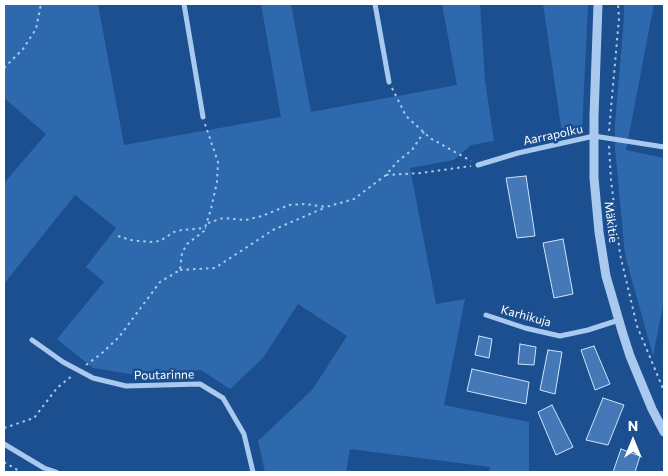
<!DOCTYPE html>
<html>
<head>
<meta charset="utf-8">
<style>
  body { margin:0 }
  #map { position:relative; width:668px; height:476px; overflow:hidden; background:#1b4f8f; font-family:Commissioner,sans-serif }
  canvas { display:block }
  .frame { position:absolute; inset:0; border:5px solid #fff; pointer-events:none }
  .north { position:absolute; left:608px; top:416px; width:50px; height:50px; -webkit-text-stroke:4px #1b4f8f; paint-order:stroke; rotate:0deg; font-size:14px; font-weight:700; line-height:20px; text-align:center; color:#fff }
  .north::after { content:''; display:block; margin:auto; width:18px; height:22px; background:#fff; clip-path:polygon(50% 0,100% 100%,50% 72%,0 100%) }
</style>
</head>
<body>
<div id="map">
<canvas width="668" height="476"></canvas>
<div class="frame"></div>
<div class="north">N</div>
</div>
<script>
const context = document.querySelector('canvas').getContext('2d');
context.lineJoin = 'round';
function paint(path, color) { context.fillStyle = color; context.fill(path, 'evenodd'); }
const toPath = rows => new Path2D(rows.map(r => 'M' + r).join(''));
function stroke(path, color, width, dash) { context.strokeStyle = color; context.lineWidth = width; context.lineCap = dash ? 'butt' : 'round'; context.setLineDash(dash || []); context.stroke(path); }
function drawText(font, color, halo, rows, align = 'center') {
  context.font = font + ' Commissioner,sans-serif'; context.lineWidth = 5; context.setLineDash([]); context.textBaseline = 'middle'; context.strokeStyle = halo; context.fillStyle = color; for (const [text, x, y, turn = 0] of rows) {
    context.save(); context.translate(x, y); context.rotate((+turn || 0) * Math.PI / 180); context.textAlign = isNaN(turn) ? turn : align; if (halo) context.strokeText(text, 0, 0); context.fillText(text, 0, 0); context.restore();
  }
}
paint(toPath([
  [4,4,98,4,124,145,281,117,261,4,291,4,311,112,457,85,442,4,480,4,485,80,494,141,471,145,454,160,410,168,436,304,465,299,444,405,529,422,529,472,489,472,490,467,350,449,346,472,265,472,258,441,312,390,347,336,298,304,263,358,230,389,201,370,136,375,93,368,57,339,104,282,86,267,116,228,75,195,4,284,4,183,46,134,4,98],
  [543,4,588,4,582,131,562,133],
  [624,4,654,4,626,150,664,158,664,300,653,356,625,255,615,148,615,123,624,18]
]), '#2e69ad');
const building = toPath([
  [526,176,535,236,517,238,506,178,526,176],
  [563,239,573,294,554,298,543,243,563,239],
  [479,336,492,339,489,358,475,355,479,336],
  [520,344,536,347,534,365,518,364,520,344],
  [594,346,610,384,595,390,581,350,594,346],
  [548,350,562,352,555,394,540,390,548,350],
  [472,369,529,382,526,404,467,391,472,369],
  [603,398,624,405,608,445,586,440,603,398],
  [552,405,573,447,556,455,538,412,552,405],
  [621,449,640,456,635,472,613,472,621,449]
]);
paint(building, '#4478b7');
stroke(building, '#cfe3fa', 1);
stroke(toPath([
  [4,68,23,49,36,29,41,4],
  [392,88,406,116,430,138,471,161],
  [609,131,619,18,618,4],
  [609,146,611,180,620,254,637,326,664,391],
  [386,175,421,173,471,166],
  [208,223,223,218,246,220,262,216,289,205,305,204,326,207,354,199,386,175,397,162,412,150,424,132],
  [118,236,130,240,150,242,160,241,174,232,182,230,206,228],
  [180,270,215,268,273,230,324,208],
  [86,365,101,354,119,337,160,282,180,270,182,253,187,244,204,231,211,209,217,182,218,162,205,124],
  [4,428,34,418,57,388,73,375],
  [4,462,21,472]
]), '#a9c9ee', 2, [2.5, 4]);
stroke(toPath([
  [184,4,203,117],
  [375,4,389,82],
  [478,165,518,153,594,136,664,147],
  [486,315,525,328,560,336,588,330,619,320],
  [32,340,63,362,93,378,126,386,200,384,223,398,244,434,253,472],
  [4,444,44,468,56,472]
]), '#a9c9ee', 5);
stroke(toPath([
  [598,4,594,116,594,178,599,232,606,276,622,331,630,356,652,409,664,432]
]), '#a9c9ee', 9);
drawText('12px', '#fff', '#1b4f8f', [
  ["Aarrapolku",553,135,-12],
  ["Mäkitie",611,222,83],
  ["Karhikuja",526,316,15],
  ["Poutarinne",164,375,-1]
]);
</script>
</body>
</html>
